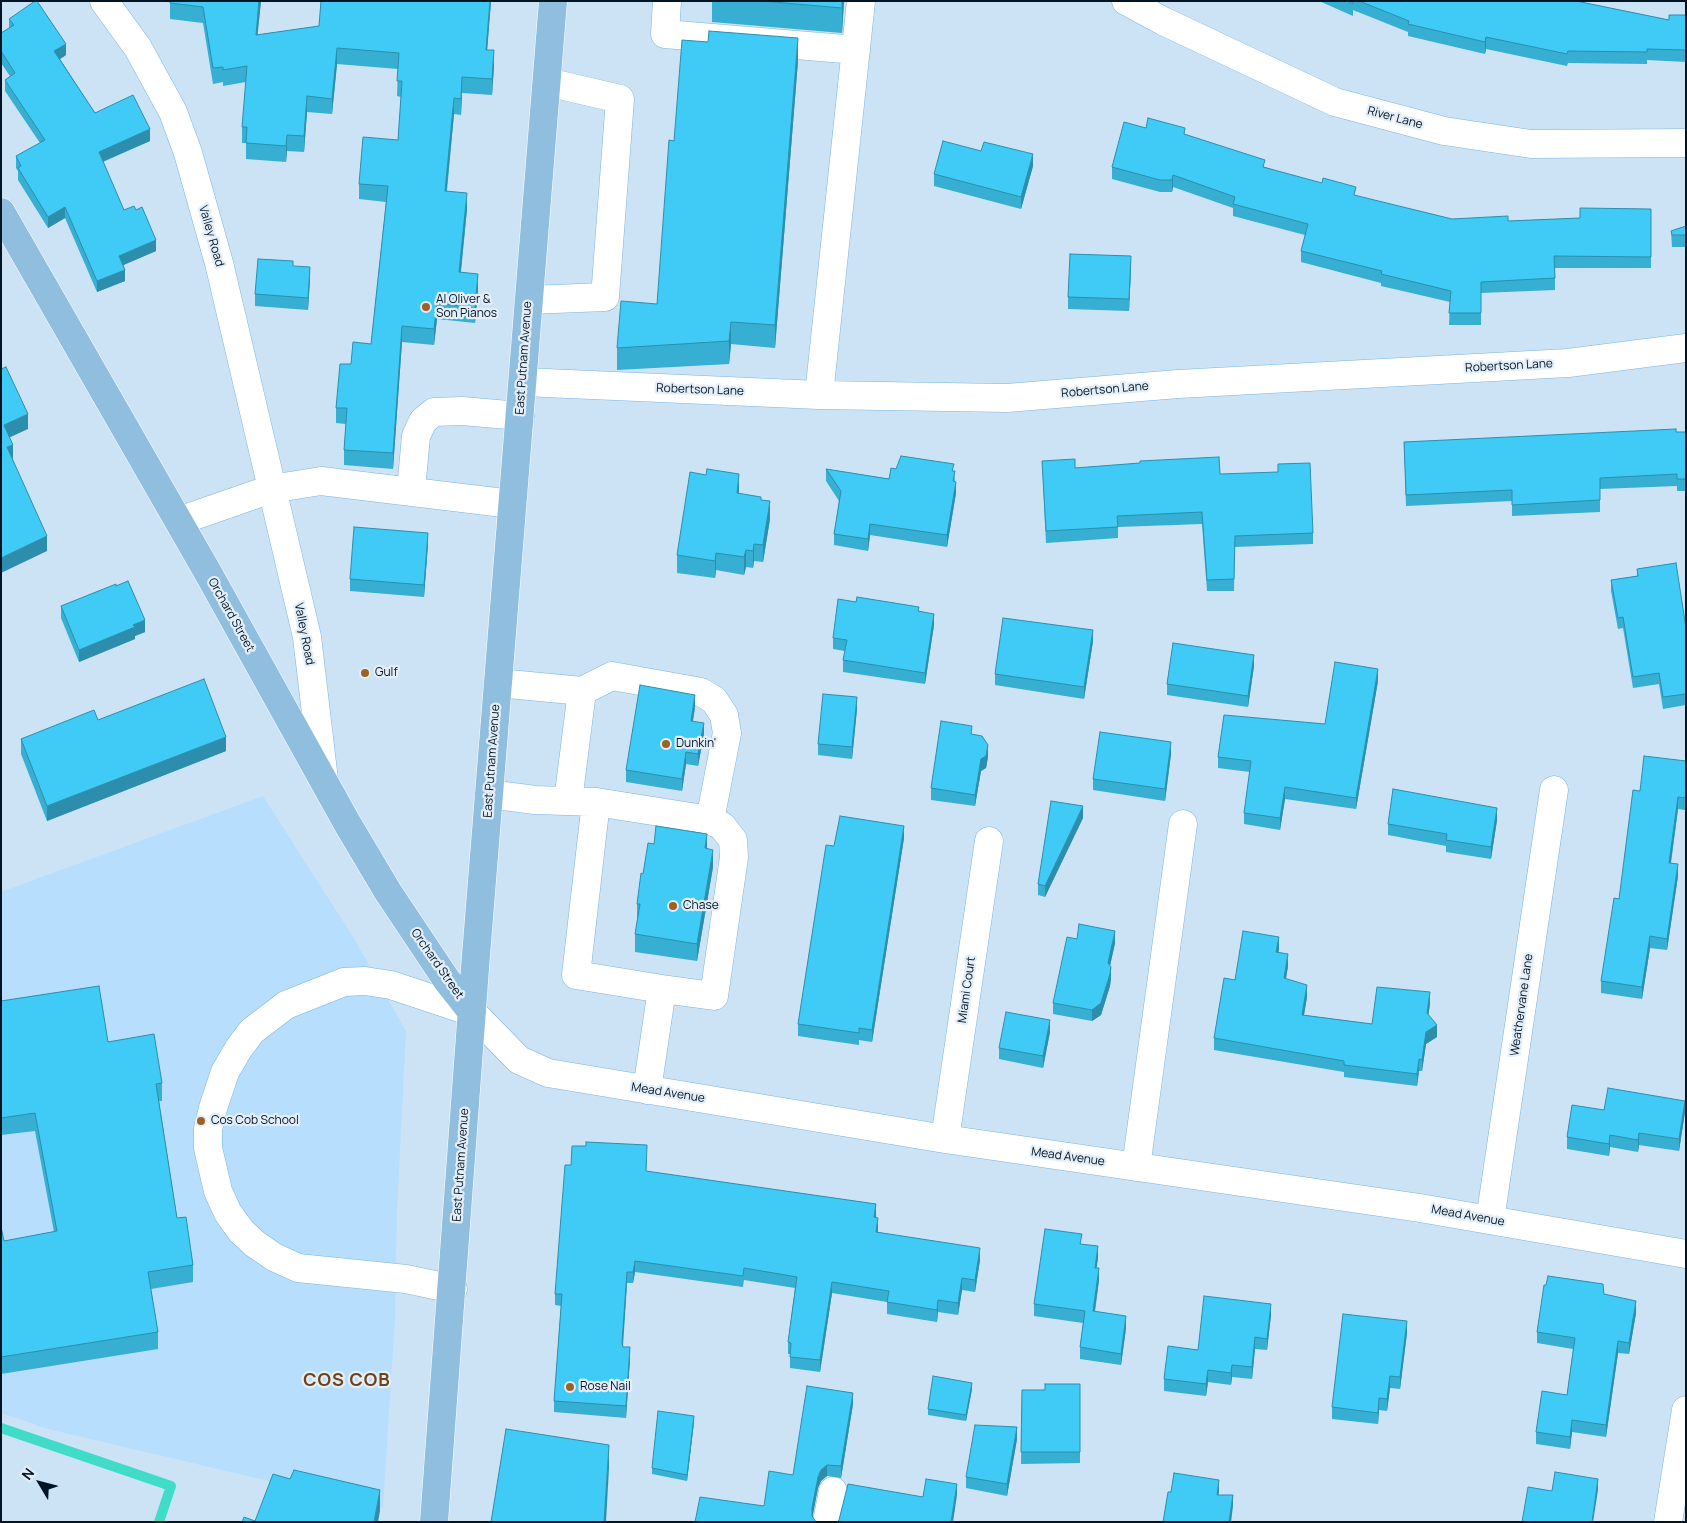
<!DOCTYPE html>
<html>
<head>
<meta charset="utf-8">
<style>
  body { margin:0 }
  #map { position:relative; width:1687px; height:1523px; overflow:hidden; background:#cce3f6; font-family:Manrope,sans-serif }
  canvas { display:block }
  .frame { position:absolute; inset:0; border:2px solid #001424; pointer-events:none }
  .north { position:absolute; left:15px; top:1458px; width:50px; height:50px; -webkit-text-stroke:4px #e3eef8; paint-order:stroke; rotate:307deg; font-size:14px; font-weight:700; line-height:20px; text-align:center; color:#001424 }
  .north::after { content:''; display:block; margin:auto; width:18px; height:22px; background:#001424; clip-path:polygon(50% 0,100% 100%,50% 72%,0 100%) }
</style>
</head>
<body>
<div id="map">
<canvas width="1687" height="1523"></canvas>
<div class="frame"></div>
<div class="north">N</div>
</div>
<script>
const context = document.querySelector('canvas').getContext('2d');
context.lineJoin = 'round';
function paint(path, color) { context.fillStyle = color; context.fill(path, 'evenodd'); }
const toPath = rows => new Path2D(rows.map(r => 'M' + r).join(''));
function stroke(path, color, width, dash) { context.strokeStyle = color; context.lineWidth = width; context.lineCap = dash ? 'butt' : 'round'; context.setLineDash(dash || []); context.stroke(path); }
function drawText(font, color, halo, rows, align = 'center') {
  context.font = font + ' Manrope,sans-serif'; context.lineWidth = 4.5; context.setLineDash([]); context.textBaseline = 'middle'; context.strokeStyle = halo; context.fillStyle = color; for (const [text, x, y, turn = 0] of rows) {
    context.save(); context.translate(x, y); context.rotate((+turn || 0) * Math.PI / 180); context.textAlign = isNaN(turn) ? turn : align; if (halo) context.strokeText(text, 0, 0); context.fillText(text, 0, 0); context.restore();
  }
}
paint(toPath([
  [263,796,355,940,406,1031,397,1211,395,1317,383,1508,48,1429,1,1413,1,892]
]), '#b7defd');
stroke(toPath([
  [1,1428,171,1486,159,1522]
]), '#41dcc9', 10);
const minor = toPath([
  [104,1,138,48,173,112,188,153,219,263,307,637,324,780],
  [667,1,665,34,856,50],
  [1126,1,1163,21,1335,102,1444,131,1531,144,1686,143],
  [529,300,605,297,620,99,547,82],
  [523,382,819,395,1007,398,1178,384,1568,363,1686,348],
  [819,395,861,1],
  [411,490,416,436,423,421,434,412,462,411,520,416],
  [179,521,271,489,321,481,512,504],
  [498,683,582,691,612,676,701,692,714,700,724,715,727,733,710,820],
  [489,794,535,800,596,802,710,820,722,826,733,840,734,857,714,996,662,989],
  [568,801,582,691],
  [596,802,576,975,662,989,647,1090],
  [945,1139,989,841],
  [1136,1167,1183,824],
  [1490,1220,1554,790],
  [453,1289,406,1279,298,1268,274,1257,255,1244,241,1231,228,1213,218,1191,208,1148,208,1129,213,1108,225,1072,239,1048,252,1031,286,1005,344,982,365,981,391,985,472,1012,519,1060,548,1073,945,1139,1420,1208,1686,1254],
  [827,1522,833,1491],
  [1668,1522,1686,1410]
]);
const major = toPath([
  [1,212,207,571,347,823,388,892,446,979,472,1012],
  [434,1522,476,955,553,1]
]);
stroke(minor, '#7bb5e1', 29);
stroke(major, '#fff', 29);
stroke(minor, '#fff', 28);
stroke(major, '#90bedf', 28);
paint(toPath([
  [170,1,261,1,257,35,319,26,321,1,491,1,487,50,494,66,492,95,462,93,461,115,454,114,447,191,467,209,461,272,478,290,475,323,437,319,434,345,402,342,393,469,344,465,344,450,346,424,336,423,336,408,351,364,371,344,386,202,359,199,359,184,398,140,401,97,397,96,398,69,337,64,332,114,307,112,304,152,287,151,286,162,246,159,246,143,242,143,242,127,246,82,223,86,223,82,213,84,203,23,170,19],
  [712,1,844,1,842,33,712,22],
  [1319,1,1576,1,1669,20,1686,15,1686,62,1647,60,1647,64,1568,63,1567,66,1486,49,1485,54,1408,36,1408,32,1353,10,1353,16],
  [9,19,66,55,60,59,95,113,150,141,103,162,124,210,156,251,123,265,125,281,97,292,65,218,48,228,18,180,18,171,16,168,16,156,40,143,5,91,5,80,10,76,1,63,1,33,9,28],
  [798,61,775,348,731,344,729,364,617,370,617,348,657,304,674,141],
  [1185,134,1265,167,1356,196,1452,219,1508,221,1580,218,1651,209,1651,268,1555,268,1555,290,1481,293,1481,325,1449,325,1450,302,1381,286,1381,283,1301,262,1301,251,1305,235,1233,216,1233,208,1173,187,1172,192,1160,192,1112,179,1112,167],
  [1033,166,1021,209,934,186,934,174],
  [1686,226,1686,247,1672,247,1671,231],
  [293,266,310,279,308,310,255,306,255,294],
  [1131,268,1129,311,1068,309,1068,297],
  [1686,432,1686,491,1677,491,1677,486,1600,489,1600,512,1512,516,1512,501,1406,506,1404,442],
  [1042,461,1075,468,1220,474,1313,533,1313,544,1235,547,1234,591,1207,591,1202,524,1118,527,1118,538,1046,543],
  [826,469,889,479,896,469,954,471,956,493,947,547,870,535,868,551,834,545,834,534,839,501,826,481],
  [739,491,739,494,761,500,770,519,763,562,754,561,753,568,746,567,744,575,716,570,715,578,677,573,677,555],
  [428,544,424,597,350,591,350,579],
  [1637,569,1686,628,1686,705,1663,709,1659,684,1633,688,1623,628,1618,629,1611,591,1611,580,1637,576],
  [116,586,145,632,135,636,135,639,79,662,61,618,61,606],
  [919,611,934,625,925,684,843,672,843,660,845,651,833,649,833,638],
  [1093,641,1084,699,995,685,995,674],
  [1254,666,1248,707,1167,695,1167,684],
  [1378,681,1356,809,1285,799,1280,830,1244,824,1244,813,1250,772,1218,768,1218,757,1325,724],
  [695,707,693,721,704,734,698,766,686,764,682,791,626,782,626,770],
  [857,709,852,759,818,755,818,744],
  [98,720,226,751,47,821,21,754,21,739],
  [972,735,988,757,986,768,981,771,975,806,931,800,931,788],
  [1171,754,1165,801,1093,790,1093,779],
  [1686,761,1686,804,1685,810,1678,809,1671,863,1678,876,1667,950,1650,948,1642,999,1601,993,1601,981,1619,899,1640,791],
  [1083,818,1045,897,1038,895,1038,884],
  [1497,820,1491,859,1446,852,1446,846,1388,835,1388,824],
  [904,838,872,1042,859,1040,859,1045,798,1036,798,1024,834,846],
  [707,849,713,867,697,961,635,952,635,934,638,921,637,921,637,904,643,874],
  [1077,939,1115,943,1110,966,1111,978,1110,986,1101,1015,1092,1021,1053,1014,1053,1003],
  [1279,949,1278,953,1288,966,1286,979,1307,997,1304,1015,1372,1024,1430,1004,1428,1015,1437,1037,1426,1044,1422,1071,1419,1071,1417,1086,1344,1077,1344,1072,1214,1050,1214,1038,1235,980],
  [1,1001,108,1042,162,1083,162,1101,159,1101,177,1218,193,1265,193,1282,151,1289,158,1332,158,1349,1,1374,1,1227,4,1241,54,1232,35,1131,1,1135],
  [1050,1032,1043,1068,999,1059,999,1048],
  [1604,1110,1685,1112,1679,1151,1639,1145,1638,1152,1610,1147,1609,1156,1567,1149,1567,1137],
  [647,1157,646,1171,876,1215,878,1229,878,1232,980,1260,975,1292,962,1290,958,1315,938,1312,937,1322,887,1314,887,1302,832,1293,820,1372,790,1368,790,1354,788,1354,788,1342,795,1288,744,1280,743,1287,635,1272,633,1283,627,1283,623,1347,630,1359,626,1418,554,1412,554,1401,561,1306,555,1305,555,1294,571,1165],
  [1082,1244,1098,1258,1096,1268,1099,1280,1095,1312,1126,1328,1121,1365,1080,1359,1080,1347,1083,1323,1034,1316,1034,1304],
  [1604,1294,1636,1313,1629,1354,1618,1353,1606,1437,1572,1432,1570,1449,1536,1444,1536,1432,1567,1395,1573,1349,1537,1343,1537,1332],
  [1271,1315,1267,1350,1255,1349,1252,1379,1232,1377,1231,1385,1208,1382,1206,1396,1164,1391,1164,1379,1198,1350],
  [1407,1333,1400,1389,1390,1388,1387,1411,1379,1410,1378,1424,1332,1419,1332,1407],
  [1080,1384,1080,1463,1021,1464,1022,1390,1045,1390],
  [972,1389,966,1421,928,1415,928,1409],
  [853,1404,841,1478,827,1476,821,1481,818,1488,812,1516,764,1506,793,1475],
  [694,1422,687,1481,652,1474,652,1468],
  [1017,1439,1007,1496,966,1488,966,1477]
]), '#36afd3');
paint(toPath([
  [259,1,261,1,256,51,256,35],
  [490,1,491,1,486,65,486,50],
  [842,1,844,1,842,33],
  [1486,37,1486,49,1485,54,1485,42],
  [798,38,798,61,775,348,775,325],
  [66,44,66,55,54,63,54,51],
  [337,48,337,64,332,114,332,99],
  [494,50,494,66,492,95,492,79],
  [462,77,462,93,461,115,461,99],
  [307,96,307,112,304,152,304,136],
  [454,98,454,114,445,206,445,191],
  [150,129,150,141,99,163,99,152],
  [287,135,287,151,286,162,286,146],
  [1033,154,1033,166,1021,209,1021,197],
  [1173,175,1173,187,1172,192,1172,180],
  [467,193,467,209,459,288,459,272],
  [65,207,65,218,48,228,48,217],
  [156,240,156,251,119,267,119,256],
  [1131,256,1131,268,1129,311,1129,299],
  [310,267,310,279,308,310,308,298],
  [125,270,125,281,97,292,97,281],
  [478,274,478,290,475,323,475,308],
  [437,303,437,319,434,345,434,329],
  [731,322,731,344,729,364,729,341],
  [402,326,402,342,393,469,393,453],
  [28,414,28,429,4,440,4,425],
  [13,445,13,460,7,447],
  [739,474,739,491,737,510,737,493],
  [956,482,956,493,947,547,947,535],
  [770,501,770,519,763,562,763,545],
  [870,524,870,535,868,551,868,539],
  [428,533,428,544,424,597,424,585],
  [47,536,47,551,1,573,1,558],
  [754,544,754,561,753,568,753,551],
  [746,550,746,567,744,575,744,557],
  [716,553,716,570,715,578,715,561],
  [934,614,934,625,925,684,925,673],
  [145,620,145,632,135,636,135,639,79,662,79,650],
  [1093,630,1093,641,1084,699,1084,687],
  [1254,655,1254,666,1248,707,1248,696],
  [1378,669,1378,681,1356,809,1356,798],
  [695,695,695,707,691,732,691,721],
  [857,697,857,709,852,759,852,747],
  [704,723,704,734,698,766,698,754],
  [226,737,226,751,47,821,47,806],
  [1171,742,1171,754,1165,801,1165,789],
  [988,745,988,757,986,768,981,771,975,806,975,795,981,759],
  [686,752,686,764,682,791,682,779],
  [1285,787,1285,799,1280,830,1280,818],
  [1678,797,1678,809,1669,875,1669,863],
  [1083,806,1083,818,1045,897,1045,886],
  [1497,808,1497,820,1491,859,1491,847],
  [904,826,904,838,872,1042,872,1030],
  [707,834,707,851,705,848],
  [713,850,713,867,697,961,697,944],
  [1678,864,1678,876,1667,950,1667,939],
  [1115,931,1115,943,1108,975,1108,963],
  [1650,936,1650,948,1642,999,1642,987],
  [1279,937,1279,949,1276,964,1276,952],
  [1288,954,1288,966,1284,990,1284,978],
  [1111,967,1111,978,1110,986,1101,1015,1092,1021,1092,1010],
  [1307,985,1307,997,1302,1026,1302,1015],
  [1430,992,1430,1004,1427,1025,1427,1013],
  [1050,1020,1050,1032,1043,1068,1043,1056],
  [1437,1025,1437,1037,1426,1044,1422,1071,1422,1060,1426,1032],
  [1419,1059,1419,1071,1417,1086,1417,1074],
  [1685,1101,1685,1112,1679,1151,1679,1139],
  [1639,1133,1639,1145,1638,1152,1638,1140],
  [1610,1135,1610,1147,1609,1156,1609,1144],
  [876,1204,876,1215,874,1228,874,1217],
  [878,1218,878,1229,876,1243,876,1232],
  [1098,1246,1098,1258,1095,1280,1095,1268],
  [980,1248,980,1260,975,1292,975,1280],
  [635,1261,635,1272,633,1283,633,1272],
  [1099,1268,1099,1280,1093,1323,1093,1311],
  [627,1272,627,1283,622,1355,622,1343],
  [962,1278,962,1290,958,1315,958,1303],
  [832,1282,832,1293,820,1372,820,1360],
  [938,1300,938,1312,937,1322,937,1310],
  [1636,1301,1636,1313,1629,1354,1629,1343],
  [1271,1304,1271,1315,1267,1350,1267,1339],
  [1126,1316,1126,1328,1121,1365,1121,1354],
  [1407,1321,1407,1333,1400,1389,1400,1377],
  [1255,1337,1255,1349,1252,1379,1252,1367],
  [1618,1341,1618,1353,1606,1437,1606,1425],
  [630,1347,630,1359,626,1418,626,1406],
  [1232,1365,1232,1377,1231,1385,1231,1373],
  [1208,1370,1208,1382,1206,1396,1206,1384],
  [1390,1376,1390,1388,1387,1411,1387,1399],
  [972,1383,972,1389,966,1421,966,1415],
  [853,1393,853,1404,841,1478,841,1466],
  [1379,1398,1379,1410,1378,1424,1378,1413],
  [694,1416,694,1422,687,1481,687,1475],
  [1572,1420,1572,1432,1570,1449,1570,1437],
  [1017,1427,1017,1439,1007,1496,1007,1484],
  [609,1445,609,1468,606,1522,604,1522],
  [827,1465,827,1476,821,1481,818,1488,812,1520,812,1508,818,1477,821,1470],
  [1598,1479,1598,1490,1593,1522,1592,1522],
  [1219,1480,1219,1492,1217,1507,1217,1495],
  [957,1484,957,1495,953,1522,951,1522],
  [380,1490,380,1511,378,1522,374,1522],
  [1233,1495,1233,1506,1231,1522,1229,1522]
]), '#2c8eac');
const building = toPath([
  [35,1,37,1,66,44,54,51,95,113,133,95,150,129,99,152,124,210,134,206,136,210,142,207,156,240,119,256,125,270,97,281,65,207,48,217,18,168,21,166,16,156,45,140,5,80,15,73,1,51,1,33,14,25,9,19,35,1],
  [170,1,259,1,256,35,319,26,321,1,490,1,486,50,494,50,492,79,462,77,461,99,454,98,445,191,467,193,459,272,478,274,475,308,437,303,434,329,402,326,393,453,344,450,347,408,336,408,340,364,351,364,353,342,371,344,388,186,359,184,363,137,398,140,402,81,397,81,399,53,337,48,332,99,307,96,304,136,287,135,286,146,246,143,247,127,242,127,247,66,223,70,223,67,213,68,203,7,170,3,170,1],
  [762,1,842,1,842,8,762,1],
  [1347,1,1353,1,1353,4,1347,1],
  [1359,1,1576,1,1669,20,1669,15,1686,15,1686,50,1647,49,1647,52,1568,51,1567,54,1486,37,1485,42,1408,24,1409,21,1359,1],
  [709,31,798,38,775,325,731,322,729,341,617,348,621,301,657,304,669,140,674,141,682,40,708,42,709,31],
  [1148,118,1185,128,1184,134,1265,160,1263,167,1322,183,1323,178,1356,187,1354,195,1452,219,1508,216,1508,221,1580,218,1580,208,1651,209,1651,257,1554,256,1555,278,1481,282,1481,313,1449,313,1451,291,1381,274,1382,271,1301,251,1308,224,1233,204,1235,197,1173,175,1172,180,1160,180,1112,167,1124,122,1146,128,1148,118],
  [943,141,981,151,984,142,1033,154,1021,197,934,174,943,141],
  [1686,226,1686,235,1672,235,1671,231,1686,226],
  [1070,254,1131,256,1129,299,1068,297,1070,254],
  [258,259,293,261,293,266,310,267,308,298,255,294,258,259],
  [6,367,28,414,4,425,13,445,7,447,47,536,1,558,1,369,6,367],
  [1676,429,1676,432,1686,432,1686,479,1677,479,1677,474,1600,478,1600,500,1512,505,1512,490,1406,495,1404,442,1676,429],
  [901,456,954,464,952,471,955,471,953,481,956,482,947,535,870,524,868,539,834,534,841,491,826,469,889,479,891,468,896,469,901,456],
  [1219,457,1220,474,1278,472,1278,464,1310,463,1313,533,1235,536,1234,579,1207,580,1202,512,1117,516,1118,527,1046,531,1042,461,1075,459,1075,468,1140,463,1140,461,1219,457],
  [707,469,739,474,737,493,761,497,761,500,770,501,763,545,754,544,753,551,746,550,744,557,716,553,715,561,677,555,690,472,706,475,707,469],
  [354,527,428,533,424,585,350,579,354,527],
  [1676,563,1686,628,1686,694,1663,697,1659,673,1633,677,1623,617,1618,618,1611,580,1638,576,1637,569,1676,563],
  [128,581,145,620,133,625,135,627,79,650,61,606,116,584,116,586,128,581],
  [857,597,919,607,918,611,934,614,925,673,843,660,847,640,833,638,838,599,856,602,857,597],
  [1003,618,1093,630,1084,687,995,674,1003,618],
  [1173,643,1254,655,1248,696,1167,684,1173,643],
  [1335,662,1378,669,1356,798,1285,787,1280,818,1244,813,1251,761,1218,757,1224,715,1325,724,1335,662],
  [204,679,226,737,47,806,21,739,94,710,98,720,204,679],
  [640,685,695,695,691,721,704,723,698,754,686,752,682,779,626,770,640,685],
  [823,694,857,697,852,747,818,744,823,694],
  [941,721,972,726,971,734,982,736,988,745,986,756,981,759,975,795,931,788,941,721],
  [1100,732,1171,742,1165,789,1093,779,1100,732],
  [1644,756,1686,761,1686,792,1685,798,1678,797,1669,863,1678,864,1667,939,1650,936,1642,987,1601,981,1614,898,1619,899,1633,790,1640,791,1644,756],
  [1393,789,1497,808,1491,847,1446,840,1447,834,1388,824,1393,789],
  [1051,801,1083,806,1045,886,1038,884,1051,801],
  [840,816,904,826,872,1030,859,1028,859,1033,798,1024,826,845,834,846,840,816],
  [656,826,707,834,705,848,713,850,697,944,635,934,640,904,637,904,641,873,643,874,648,843,654,844,656,826],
  [1079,924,1115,931,1108,963,1111,967,1110,974,1101,1003,1092,1010,1053,1003,1067,937,1077,939,1079,924],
  [1243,931,1279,937,1276,952,1288,954,1284,978,1307,985,1302,1015,1372,1024,1377,987,1430,992,1427,1013,1437,1025,1426,1032,1422,1060,1419,1059,1417,1074,1344,1065,1344,1061,1214,1038,1224,978,1235,980,1243,931],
  [99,986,108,1042,154,1034,162,1083,156,1084,177,1218,186,1217,193,1265,148,1272,158,1332,1,1357,1,1227,4,1241,57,1231,35,1113,1,1118,1,1001,99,986],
  [1006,1012,1050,1020,1043,1056,999,1048,1006,1012],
  [1608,1088,1685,1101,1679,1139,1639,1133,1638,1140,1610,1135,1609,1144,1567,1137,1572,1105,1604,1110,1608,1088],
  [586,1142,647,1145,646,1171,876,1204,874,1217,878,1218,876,1232,980,1248,975,1280,962,1278,958,1303,938,1300,937,1310,887,1302,889,1291,832,1282,820,1360,790,1357,791,1343,788,1342,797,1277,744,1268,743,1276,635,1261,633,1272,627,1272,622,1343,623,1347,630,1347,626,1406,554,1401,562,1294,555,1294,565,1165,571,1165,572,1146,586,1146,586,1142],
  [1045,1229,1082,1234,1080,1244,1098,1246,1095,1268,1099,1268,1093,1311,1126,1316,1121,1354,1080,1347,1085,1311,1034,1304,1045,1229],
  [1548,1276,1603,1284,1604,1294,1636,1301,1629,1343,1618,1341,1606,1425,1572,1420,1570,1437,1536,1432,1542,1391,1567,1395,1575,1338,1537,1332,1544,1285,1546,1285,1548,1276],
  [1204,1296,1271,1304,1267,1339,1255,1337,1252,1367,1232,1365,1231,1373,1208,1370,1206,1384,1164,1379,1168,1346,1198,1350,1204,1296],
  [1343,1314,1407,1321,1400,1377,1390,1376,1387,1399,1379,1398,1378,1413,1332,1407,1343,1314],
  [933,1376,972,1383,966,1415,928,1409,933,1376],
  [1045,1384,1080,1384,1080,1452,1021,1452,1022,1390,1045,1390,1045,1384],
  [807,1386,853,1393,841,1466,827,1465,821,1470,818,1477,812,1508,812,1516,816,1522,695,1522,700,1497,764,1506,769,1471,793,1475,807,1386],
  [658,1411,694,1416,687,1475,652,1468,658,1411],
  [975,1425,1017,1427,1007,1484,966,1477,975,1425],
  [506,1429,609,1445,604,1522,491,1522,506,1429],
  [294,1470,380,1490,374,1522,242,1522,244,1517,255,1521,273,1474,290,1479,294,1470],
  [1555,1472,1598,1479,1592,1522,1522,1522,1528,1487,1552,1491,1555,1472],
  [1174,1473,1219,1480,1217,1495,1233,1495,1229,1522,1163,1522,1168,1492,1171,1492,1174,1473],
  [926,1479,957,1484,951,1522,837,1522,839,1520,848,1484,923,1497,926,1479]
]);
paint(building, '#3fcbf5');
stroke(building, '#2c8eac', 1);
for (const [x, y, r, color] of [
  [426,307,5,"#9d6123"],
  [365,673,5,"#9d6123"],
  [666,744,5,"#9d6123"],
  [673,906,5,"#9d6123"],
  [201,1121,5,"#9d6123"],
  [570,1387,5,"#9d6123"]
]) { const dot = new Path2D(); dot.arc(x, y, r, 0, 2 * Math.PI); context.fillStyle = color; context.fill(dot); stroke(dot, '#e3eef8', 2); }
drawText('12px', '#001424', '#e3eef8', [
  ["River Lane",1395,118,15],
  ["Valley Road",211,236,74],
  ["East Putnam Avenue",524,358,-86],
  ["Robertson Lane",1509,366,-3],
  ["Robertson Lane",700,390,2],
  ["Robertson Lane",1105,390,-5],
  ["Orchard Street",231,615,61],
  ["Valley Road",304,634,79],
  ["East Putnam Avenue",492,761,-86],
  ["Orchard Street",437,964,55],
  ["Miami Court",967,990,-82],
  ["Weathervane Lane",1522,1005,-82],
  ["Mead Avenue",668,1093,9],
  ["Mead Avenue",1068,1157,8],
  ["East Putnam Avenue",461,1165,-86],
  ["Mead Avenue",1468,1216,10]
]);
drawText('12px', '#001424', '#e3eef8', [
  ["Al Oliver &",436,300],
  ["Son Pianos",436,314],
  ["Gulf",375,673],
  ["Dunkin'",676,744],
  ["Chase",683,906],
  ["Cos Cob School",211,1121],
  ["Rose Nail",580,1387]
], 'left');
context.letterSpacing = '1px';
drawText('bold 18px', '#6d4319', '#e3eef8', [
  ["COS COB",347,1381]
]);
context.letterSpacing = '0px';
</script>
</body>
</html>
